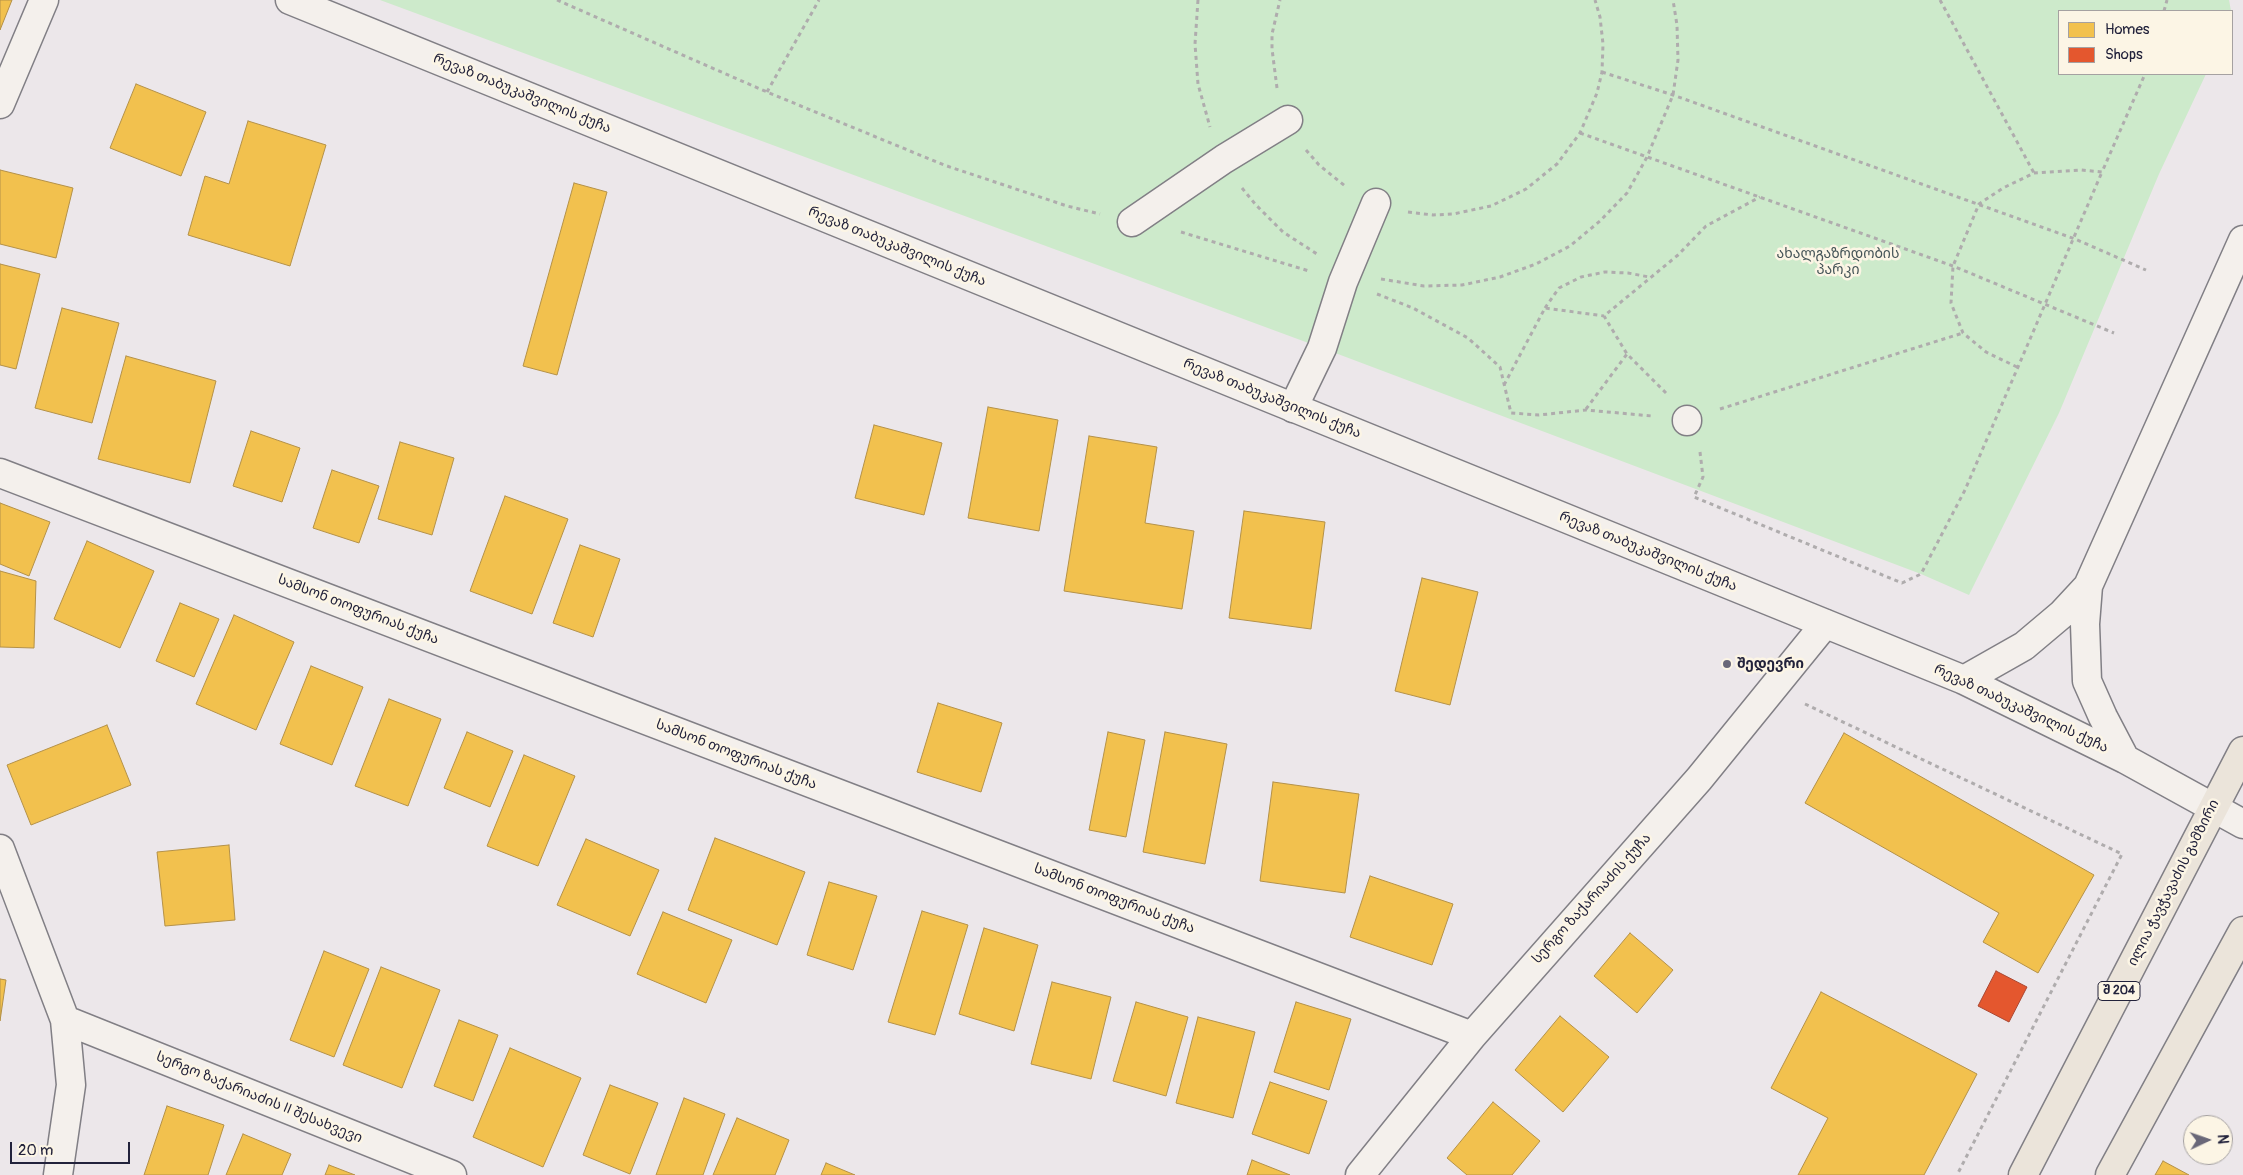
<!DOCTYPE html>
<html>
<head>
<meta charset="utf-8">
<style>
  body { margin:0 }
  #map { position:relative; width:2243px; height:1175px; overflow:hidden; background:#ece7ea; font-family:Pangolin,sans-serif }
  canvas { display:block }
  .legend { position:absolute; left:2058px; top:10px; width:175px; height:65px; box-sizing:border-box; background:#fcf5e5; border:1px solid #a5a1a1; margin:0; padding:6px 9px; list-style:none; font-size:15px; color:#22223b }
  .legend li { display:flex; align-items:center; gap:10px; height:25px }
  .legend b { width:25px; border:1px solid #a5a1a1 }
  .north { position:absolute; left:2183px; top:1115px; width:50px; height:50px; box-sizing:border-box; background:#fcf5e5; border:1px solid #a5a1a1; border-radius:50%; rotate:87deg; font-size:14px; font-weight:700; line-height:20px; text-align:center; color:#22223b }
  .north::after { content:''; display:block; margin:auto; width:18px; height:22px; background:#696778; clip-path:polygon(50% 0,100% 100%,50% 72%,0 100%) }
  .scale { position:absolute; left:10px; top:1142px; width:120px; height:22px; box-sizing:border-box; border:2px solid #22223b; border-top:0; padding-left:6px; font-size:15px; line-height:18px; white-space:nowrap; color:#22223b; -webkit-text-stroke:4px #fcf5e5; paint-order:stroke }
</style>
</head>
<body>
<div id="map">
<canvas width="2243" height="1175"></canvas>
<ul class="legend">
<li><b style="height:14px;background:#f2c14e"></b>Homes</li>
<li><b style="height:14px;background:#e4572e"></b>Shops</li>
</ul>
<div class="north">N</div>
<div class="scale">20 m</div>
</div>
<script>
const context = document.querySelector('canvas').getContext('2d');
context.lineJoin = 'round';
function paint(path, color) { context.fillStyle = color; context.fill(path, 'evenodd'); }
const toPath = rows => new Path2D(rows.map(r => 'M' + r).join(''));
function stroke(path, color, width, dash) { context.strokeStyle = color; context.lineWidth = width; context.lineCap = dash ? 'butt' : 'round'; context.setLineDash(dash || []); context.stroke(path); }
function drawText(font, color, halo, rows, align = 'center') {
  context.font = font + ' Pangolin,"Noto Sans Georgian",sans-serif'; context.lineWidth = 5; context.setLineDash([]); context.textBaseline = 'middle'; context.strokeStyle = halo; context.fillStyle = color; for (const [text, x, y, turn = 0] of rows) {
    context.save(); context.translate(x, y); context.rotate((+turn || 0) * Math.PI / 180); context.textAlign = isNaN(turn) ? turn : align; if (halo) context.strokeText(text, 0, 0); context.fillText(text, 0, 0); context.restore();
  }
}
paint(toPath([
  [380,0,2229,0,2231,11,2059,11,2059,74,2206,74,2159,174,2059,413,1969,595,1921,574,1322,348]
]), '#cdeacb');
const homes = toPath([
  [0,0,12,0,0,30,0,0],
  [136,84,206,112,181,176,110,148,136,84],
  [248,121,326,145,290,266,188,235,205,176,229,184,248,121],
  [0,170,73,188,56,258,0,244,0,170],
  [574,183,607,192,557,375,523,366,574,183],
  [0,264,40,274,16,369,0,365,0,264],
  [62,308,119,323,92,423,35,408,62,308],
  [126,356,216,381,190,483,98,459,126,356],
  [988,407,1058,420,1039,531,968,518,988,407],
  [874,425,942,443,924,515,855,498,874,425],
  [251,431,300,448,282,502,233,486,251,431],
  [1089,436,1157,447,1145,523,1194,531,1182,609,1064,591,1089,436],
  [400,442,454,458,432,535,378,519,400,442],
  [332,470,379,486,359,543,313,528,332,470],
  [505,496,568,519,532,614,470,591,505,496],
  [0,503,50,522,29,576,0,564,0,503],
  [1244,511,1325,522,1311,629,1229,618,1244,511],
  [87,541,154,571,120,648,54,619,87,541],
  [580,545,620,559,593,637,553,623,580,545],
  [0,571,36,581,34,648,0,647,0,571],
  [1422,578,1478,592,1450,705,1395,691,1422,578],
  [180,603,219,619,194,677,156,661,180,603],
  [234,615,294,642,256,730,196,704,234,615],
  [311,666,363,687,332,765,280,744,311,666],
  [389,699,441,719,408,806,355,786,389,699],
  [938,703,1002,723,981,792,917,772,938,703],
  [107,725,131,785,31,825,7,765,107,725],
  [467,732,513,751,490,807,444,788,467,732],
  [1108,732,1145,740,1126,837,1089,830,1108,732],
  [1165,732,1227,744,1205,864,1143,852,1165,732],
  [1844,733,2094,875,2038,973,1983,942,1999,913,1805,803,1844,733],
  [524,755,575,776,538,866,487,846,524,755],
  [1273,782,1359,794,1345,893,1260,881,1273,782],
  [715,838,805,872,777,945,688,910,715,838],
  [586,839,659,870,630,936,557,905,586,839],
  [229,845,235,920,165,926,157,852,229,845],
  [1370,876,1453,904,1432,965,1350,937,1370,876],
  [829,882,877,896,853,970,807,955,829,882],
  [922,911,968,925,935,1035,888,1022,922,911],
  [663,912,732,940,706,1003,637,974,663,912],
  [984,928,1038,945,1014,1031,959,1014,984,928],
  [1630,933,1673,970,1637,1013,1594,976,1630,933],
  [324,951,369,969,334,1057,290,1040,324,951],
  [381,967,440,990,402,1088,343,1065,381,967],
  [0,979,6,980,0,1021,0,979],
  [1052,982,1111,997,1091,1079,1031,1064,1052,982],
  [1821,992,1977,1074,1924,1175,1798,1175,1828,1118,1771,1088,1821,992],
  [1136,1002,1188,1017,1166,1096,1113,1081,1136,1002],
  [1296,1002,1351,1019,1329,1090,1274,1072,1296,1002],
  [1560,1016,1609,1057,1563,1112,1515,1070,1560,1016],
  [1198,1017,1255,1032,1233,1118,1176,1103,1198,1017],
  [459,1020,498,1035,473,1101,434,1086,459,1020],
  [510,1048,581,1078,543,1167,473,1137,510,1048],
  [1270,1082,1327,1101,1309,1154,1252,1134,1270,1082],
  [610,1085,658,1103,630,1174,583,1155,610,1085],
  [684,1098,725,1114,703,1175,656,1175,684,1098],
  [1493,1102,1540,1141,1512,1175,1467,1175,1447,1158,1493,1102],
  [167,1106,224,1125,208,1175,144,1175,167,1106],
  [737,1118,789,1140,775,1175,713,1175,737,1118],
  [243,1134,291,1154,282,1175,226,1175,243,1134],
  [1252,1160,1290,1175,1247,1175,1252,1160],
  [2163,1161,2189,1175,2155,1175,2163,1161],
  [826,1163,855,1175,821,1175,826,1163],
  [329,1165,355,1175,325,1175,329,1165]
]);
paint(homes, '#f2c14e');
stroke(homes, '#b49148', 1);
const shops = toPath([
  [1996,971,2027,987,2009,1022,1978,1006,1996,971]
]);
paint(shops, '#e4572e');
stroke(shops, '#aa4732', 1);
const street = toPath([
  [0,104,44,0],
  [1132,222,1224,159,1288,120],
  [1293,408,1322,348,1343,282,1376,203],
  [1687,421,1687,420],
  [0,473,1472,1036],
  [0,849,65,1020,71,1085,58,1175],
  [65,1020,452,1175],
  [1360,1175,1472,1036,1699,779,1825,624]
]);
const secondary = toPath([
  [290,0,1964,680,2125,759,2243,824],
  [2088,586,2085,624,2087,681,2103,717,2125,759],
  [1964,680,2024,646,2062,614,2088,586,2243,240]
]);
const primary = toPath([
  [2023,1175,2243,751],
  [2110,1175,2243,931]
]);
stroke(street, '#817f85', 31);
stroke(secondary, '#817f85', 31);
stroke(primary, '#817f85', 31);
stroke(toPath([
  [557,0,767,92,944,165,1067,206,1100,214],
  [1198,0,1195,44,1198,84,1210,127],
  [1940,0,2034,173],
  [2164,11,2167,0],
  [1602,72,1673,95,2075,239,2146,270],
  [1277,88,1272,49,1272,34,1280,0],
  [767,92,819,0],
  [1580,133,1953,266,2114,333],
  [1306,150,1319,165,1345,186],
  [1242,188,1256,205,1283,232,1317,254],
  [1408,212,1433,215,1453,214,1491,206,1526,189,1557,164,1580,133,1597,93,1602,72,1603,44,1600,17,1595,0],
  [1181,232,1309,271],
  [1381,279,1424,286,1462,285,1500,277,1536,264,1570,246,1600,221,1627,193,1647,157,1673,95,1678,60,1677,25,1673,0],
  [1377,294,1413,308,1468,338,1500,367,1511,413,1539,415,1586,410,1652,416],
  [1545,308,1559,288,1581,277,1605,272,1628,273,1649,277],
  [2017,367,1986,352,1963,333,1951,303,1953,266,1979,204,2003,188,2034,173,2081,170,2102,172,2145,74],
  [1504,385,1545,308,1604,316],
  [1666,393,1627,354,1604,316,1678,255,1706,226,1760,197],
  [1586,409,1627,354],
  [1720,409,1963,333],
  [1700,452,1703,477,1694,497,1902,583,1921,574,1965,490,2102,172],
  [1805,704,2122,854,1957,1175]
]), '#afacad', 3, [4, 4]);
stroke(street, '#f4f0ec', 28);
stroke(secondary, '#f4f0ec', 28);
stroke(primary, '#ebe4da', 28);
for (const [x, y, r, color] of [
  [1727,664,5,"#696778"]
]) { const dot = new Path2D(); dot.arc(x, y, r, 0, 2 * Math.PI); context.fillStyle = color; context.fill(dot); stroke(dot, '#fcf5e5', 2); }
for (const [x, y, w] of [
  [2119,991,42]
]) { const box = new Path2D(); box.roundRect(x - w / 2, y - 9.5, w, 19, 4); context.fillStyle = '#fcf5e5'; context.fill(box); stroke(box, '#22223b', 1); }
drawText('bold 12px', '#22223b', null, [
  ["შ 204",2119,991]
]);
drawText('14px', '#22223b', '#fcf5e5', [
  ["რევაზ თაბუკაშვილის ქუჩა",522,94,22],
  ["რევაზ თაბუკაშვილის ქუჩა",897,247,22],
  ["რევაზ თაბუკაშვილის ქუჩა",1272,399,22],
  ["რევაზ თაბუკაშვილის ქუჩა",1648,552,22],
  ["სამსონ თოფურიას ქუჩა",358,610,21],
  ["რევაზ თაბუკაშვილის ქუჩა",2021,709,25],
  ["სამსონ თოფურიას ქუჩა",736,755,21],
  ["ილია ჭავჭავაძის გამზირი",2174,883,-63],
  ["სამსონ თოფურიას ქუჩა",1114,899,21],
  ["სერგო ზაქარიაძის ქუჩა",1592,899,-48],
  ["სერგო ზაქარიაძის II შესახვევი",259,1098,22]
]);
drawText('14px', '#465558', '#fcf5e5', [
  ["ახალგაზრდობის",1838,254],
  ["პარკი",1838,270]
]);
drawText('bold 14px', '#22223b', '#fcf5e5', [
  ["შედევრი",1737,664]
], 'left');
</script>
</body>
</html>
